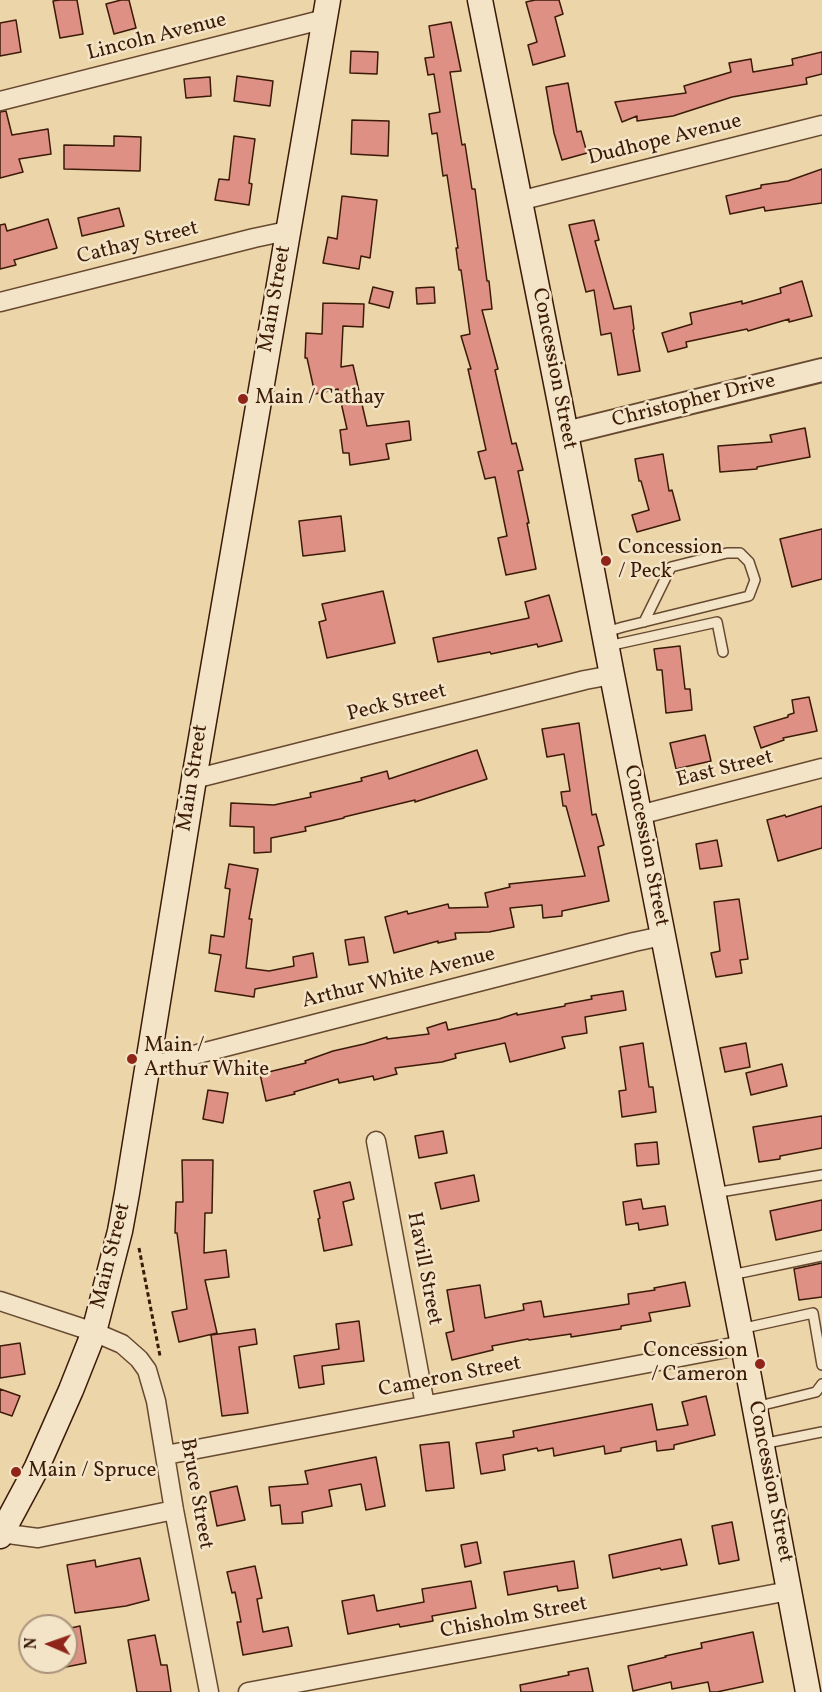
<!DOCTYPE html>
<html>
<head>
<meta charset="utf-8">
<style>
  body { margin:0 }
  #map { position:relative; width:822px; height:1692px; overflow:hidden; background:#ecd5a9; font-family:Vollkorn,serif }
  canvas { display:block }
  .north { position:absolute; left:18px; top:1614px; width:60px; height:60px; box-sizing:border-box; background:#f3e4c7; border:2px solid #a9937b; border-radius:50%; rotate:272deg; font-size:16px; font-weight:700; line-height:24px; text-align:center; color:#3b1a08 }
  .north::after { content:''; display:block; margin:auto; width:21px; height:27px; background:#8f2418; clip-path:polygon(50% 0,100% 100%,50% 72%,0 100%) }
</style>
</head>
<body>
<div id="map">
<canvas width="822" height="1692"></canvas>
<div class="north">N</div>
</div>
<script>
const context = document.querySelector('canvas').getContext('2d');
context.lineJoin = 'round';
function paint(path, color) { context.fillStyle = color; context.fill(path, 'evenodd'); }
const toPath = rows => new Path2D(rows.map(r => 'M' + r).join(''));
function stroke(path, color, width, dash) { context.strokeStyle = color; context.lineWidth = width; context.lineCap = dash ? 'butt' : 'round'; context.setLineDash(dash || []); context.stroke(path); }
function drawText(font, color, halo, rows, align = 'center') {
  context.font = font + ' Vollkorn,serif'; context.lineWidth = 5; context.setLineDash([]); context.textBaseline = 'middle'; context.strokeStyle = halo; context.fillStyle = color; for (const [text, x, y, turn = 0] of rows) {
    context.save(); context.translate(x, y); context.rotate((+turn || 0) * Math.PI / 180); context.textAlign = isNaN(turn) ? turn : align; if (halo) context.strokeText(text, 0, 0); context.fillText(text, 0, 0); context.restore();
  }
}
const building = toPath([
  [60,0,77,0,83,34,60,38,53,1,60,0],
  [121,0,129,0,136,28,114,34,106,4,121,0],
  [535,0,559,0,563,14,555,17,565,56,533,65,528,45,537,42,526,2,535,0],
  [16,20,21,52,0,56,0,23,16,20],
  [451,22,461,71,450,72,462,145,465,144,472,189,475,189,487,281,489,281,492,309,482,310,498,369,495,370,512,444,516,443,523,470,518,471,529,523,527,523,536,569,506,575,498,538,507,536,495,477,485,479,478,452,486,450,468,369,471,369,461,336,470,334,461,270,459,270,456,248,458,248,447,175,443,176,437,133,432,134,429,114,440,112,434,74,428,75,425,58,434,57,429,26,451,22],
  [351,51,378,52,377,74,350,73,351,51],
  [822,52,822,74,806,78,807,84,732,97,673,116,637,121,637,116,622,122,615,102,686,93,684,86,731,72,729,63,751,59,753,72,793,65,792,59,822,52],
  [237,76,273,81,270,106,234,101,237,76],
  [210,77,211,96,186,98,184,79,210,77],
  [568,83,577,132,581,131,587,153,562,160,554,133,546,87,568,83],
  [6,111,12,135,48,129,51,154,19,159,23,172,0,178,0,112,6,111],
  [352,120,389,121,388,156,351,154,352,120],
  [114,136,141,137,140,171,64,169,64,145,114,146,114,136],
  [234,136,255,139,249,183,252,184,249,205,215,200,219,179,229,180,234,136],
  [822,169,822,203,765,211,764,207,730,214,726,196,761,188,761,185,788,181,822,169],
  [342,196,377,200,370,258,361,256,359,269,323,263,328,237,337,239,342,196],
  [119,208,124,226,82,236,78,218,119,208],
  [48,219,57,248,14,260,16,265,0,269,0,225,5,224,7,231,48,219],
  [594,220,599,240,595,241,614,309,631,306,634,329,633,330,640,371,618,375,611,333,601,335,594,290,586,292,569,225,594,220],
  [802,281,812,316,789,322,789,319,748,331,747,329,686,342,687,347,668,352,662,333,692,324,690,313,742,301,742,304,781,293,780,288,802,281],
  [373,287,393,292,389,308,369,303,373,287],
  [434,287,435,303,417,304,416,288,434,287],
  [323,303,364,304,363,327,343,326,341,367,353,365,367,426,409,421,411,440,386,444,389,459,350,465,349,453,343,453,340,430,347,429,338,389,315,394,307,358,305,358,306,333,322,334,323,303],
  [805,428,810,457,757,467,757,469,720,472,718,446,772,442,770,435,805,428],
  [663,454,669,491,672,490,680,520,637,532,632,515,649,510,641,481,639,481,635,459,663,454],
  [341,516,345,551,303,556,299,521,341,516],
  [822,529,822,579,792,587,780,539,822,529],
  [383,591,395,643,327,658,319,622,326,620,322,604,383,591],
  [549,595,562,641,538,647,537,644,491,654,490,652,438,662,433,638,529,618,525,602,549,595],
  [680,646,685,689,690,689,692,710,666,713,662,670,657,670,654,649,680,646],
  [809,697,817,731,783,738,784,740,761,748,754,727,788,717,788,715,794,713,792,700,809,697],
  [579,723,592,815,596,814,604,845,598,847,609,901,562,911,562,916,543,918,542,905,510,908,514,927,489,932,455,933,456,939,438,943,438,941,394,953,385,917,407,911,408,914,448,904,449,908,488,907,485,893,510,887,509,884,585,876,566,806,563,806,561,792,570,791,564,754,547,757,542,729,579,723],
  [705,735,711,761,676,769,670,743,705,735],
  [477,750,487,779,415,802,415,800,344,817,344,818,305,827,306,831,271,838,271,852,254,853,254,827,230,826,231,803,274,805,311,797,310,793,362,781,361,778,387,771,389,779,477,750],
  [822,806,822,848,778,861,767,820,785,815,786,817,822,806],
  [717,840,722,866,700,869,696,844,717,840],
  [229,864,258,869,249,919,252,919,246,968,269,971,294,966,293,957,313,953,317,977,255,989,254,997,215,991,221,955,209,953,211,935,224,937,230,889,225,888,229,864],
  [739,899,748,959,740,960,742,973,716,977,711,953,720,951,714,902,739,899],
  [364,937,368,962,349,965,345,940,364,937],
  [623,991,626,1010,585,1017,587,1033,562,1037,565,1048,510,1062,505,1043,455,1054,456,1058,442,1062,395,1068,397,1074,374,1080,373,1076,339,1083,338,1079,294,1092,295,1094,266,1101,260,1074,306,1063,305,1061,333,1051,364,1044,387,1037,387,1039,429,1034,427,1028,446,1022,448,1030,499,1019,517,1013,517,1015,565,1006,565,1004,592,999,591,996,623,991],
  [643,1043,649,1087,653,1087,656,1112,622,1117,619,1091,626,1090,620,1047,643,1043],
  [746,1043,750,1067,725,1072,720,1048,746,1043],
  [782,1064,787,1086,751,1095,746,1073,782,1064],
  [208,1090,228,1093,223,1123,203,1119,208,1090],
  [822,1116,822,1148,780,1156,780,1159,759,1162,753,1127,822,1116],
  [443,1131,447,1153,419,1158,415,1136,443,1131],
  [657,1142,659,1164,637,1166,635,1144,657,1142],
  [182,1160,213,1160,212,1213,205,1213,204,1253,226,1250,229,1277,205,1280,217,1333,179,1342,172,1312,187,1309,177,1233,175,1233,176,1202,183,1202,182,1160],
  [474,1175,479,1201,441,1209,435,1183,474,1175],
  [350,1182,354,1199,343,1202,352,1245,324,1251,318,1219,320,1218,314,1191,350,1182],
  [641,1199,643,1209,665,1206,668,1225,639,1230,638,1223,626,1225,623,1202,641,1199],
  [822,1200,822,1230,776,1240,770,1211,822,1200],
  [822,1263,822,1297,799,1300,794,1269,822,1263],
  [685,1282,690,1306,649,1313,651,1321,621,1326,621,1329,571,1337,571,1334,529,1340,528,1339,492,1346,493,1350,452,1360,446,1333,454,1331,447,1290,480,1285,485,1318,524,1310,523,1304,541,1301,544,1317,629,1304,628,1294,655,1290,654,1288,685,1282],
  [359,1321,364,1361,322,1366,324,1384,299,1388,294,1356,339,1349,336,1324,359,1321],
  [255,1329,257,1344,239,1347,248,1413,222,1416,211,1335,255,1329],
  [20,1343,25,1374,0,1378,0,1346,20,1343],
  [0,1389,20,1396,12,1416,0,1412,0,1389],
  [706,1396,715,1435,674,1445,674,1449,657,1451,656,1441,621,1448,621,1451,605,1454,604,1446,554,1456,553,1448,538,1451,537,1448,503,1455,505,1470,481,1474,476,1443,514,1437,513,1431,652,1404,657,1430,688,1425,682,1402,706,1396],
  [449,1442,454,1488,426,1491,420,1445,449,1442],
  [376,1457,385,1506,366,1510,361,1484,329,1490,332,1506,302,1512,303,1523,282,1524,280,1505,271,1506,269,1487,308,1484,305,1471,376,1457],
  [237,1486,245,1520,217,1526,210,1492,237,1486],
  [732,1522,739,1560,719,1564,712,1526,732,1522],
  [681,1539,687,1565,661,1570,660,1568,613,1578,609,1555,681,1539],
  [477,1542,481,1563,465,1567,461,1545,477,1542],
  [140,1558,149,1600,126,1606,75,1613,67,1565,95,1560,96,1567,140,1558],
  [574,1561,578,1588,558,1591,557,1586,508,1595,504,1572,574,1561],
  [255,1566,262,1598,257,1599,263,1632,288,1627,292,1646,243,1655,237,1622,241,1622,235,1592,232,1593,227,1572,255,1566],
  [471,1581,476,1608,432,1616,433,1621,400,1627,399,1624,348,1634,342,1601,374,1595,377,1611,424,1602,422,1589,471,1581],
  [80,1626,86,1663,66,1667,66,1629,80,1626],
  [753,1632,763,1682,717,1692,710,1692,708,1682,672,1689,671,1682,633,1691,628,1666,666,1657,665,1656,702,1648,701,1643,753,1632],
  [155,1635,161,1665,167,1665,171,1692,137,1692,128,1640,155,1635],
  [588,1668,593,1692,521,1692,520,1685,569,1675,568,1672,588,1668]
]);
paint(building, '#dd9083');
stroke(building, '#3b1a08', 1.5);
const service = toPath([
  [606,632,623,627,749,596,755,580,749,562,740,553,727,553,671,567,644,622],
  [608,646,717,622,723,652],
  [714,1193,822,1175],
  [731,1275,822,1256],
  [740,1329,813,1313,822,1365],
  [755,1407,816,1392,822,1384],
  [762,1444,822,1432]
]);
const minor = toPath([
  [0,101,325,19],
  [519,201,822,125],
  [0,302,254,238,287,231],
  [194,779,585,680,612,675],
  [639,815,822,768],
  [147,1067,634,942,662,936],
  [376,1141,425,1405],
  [0,1301,94,1332,122,1344,139,1359,147,1370,156,1401,174,1510,209,1692],
  [166,1455,743,1345],
  [0,1533,38,1538,174,1510],
  [248,1692,789,1591]
]);
const tertiary = toPath([
  [566,433,822,370]
]);
const secondary = toPath([
  [480,0,561,408,612,675,743,1345,808,1692],
  [0,1536,36,1469,71,1390,94,1332,120,1231,127,1193,194,779,328,0]
]);
stroke(service, '#674930', 12);
stroke(minor, '#674930', 21);
stroke(tertiary, '#674930', 26);
stroke(secondary, '#3b1a08', 27);
stroke(toPath([
  [139,1248,160,1356]
]), '#3b1a08', 3, [4.5, 3]);
stroke(service, '#f3e4c7', 9);
stroke(minor, '#f3e4c7', 18);
stroke(tertiary, '#f3e4c7', 22);
stroke(secondary, '#f3e4c7', 24);
for (const [x, y, r, color] of [
  [243,399,6,"#8f2418"],
  [606,561,6,"#8f2418"],
  [132,1059,6,"#8f2418"],
  [760,1364,6,"#8f2418"],
  [16,1472,6,"#8f2418"]
]) { const dot = new Path2D(); dot.arc(x, y, r, 0, 2 * Math.PI); context.fillStyle = color; context.fill(dot); stroke(dot, '#f3e4c7', 2); }
drawText('21px', '#3b1a08', '#f3e4c7', [
  ["Lincoln Avenue",157,38,-14],
  ["Dudhope Avenue",665,141,-14],
  ["Cathay Street",138,244,-14],
  ["Main Street",276,299,-80],
  ["Concession Street",553,369,79],
  ["Christopher Drive",694,402,-14],
  ["Peck Street",397,704,-14],
  ["East Street",725,770,-14],
  ["Main Street",194,778,-81],
  ["Concession Street",645,846,79],
  ["Arthur White Avenue",399,979,-14],
  ["Main Street",112,1256,-76],
  ["Havill Street",423,1269,79],
  ["Cameron Street",450,1378,-11],
  ["Concession Street",769,1482,79],
  ["Bruce Street",195,1494,80],
  ["Chisholm Street",514,1619,-11]
]);
drawText('21px', '#3b1a08', '#f3e4c7', [
  ["Main / Cathay",255,399],
  ["Concession",618,549],
  ["/ Peck",618,573],
  ["Main /",144,1047],
  ["Arthur White",144,1071],
  ["Concession",748,1352,"right"],
  ["/ Cameron",748,1376,"right"],
  ["Main / Spruce",28,1472]
], 'left');
</script>
</body>
</html>
